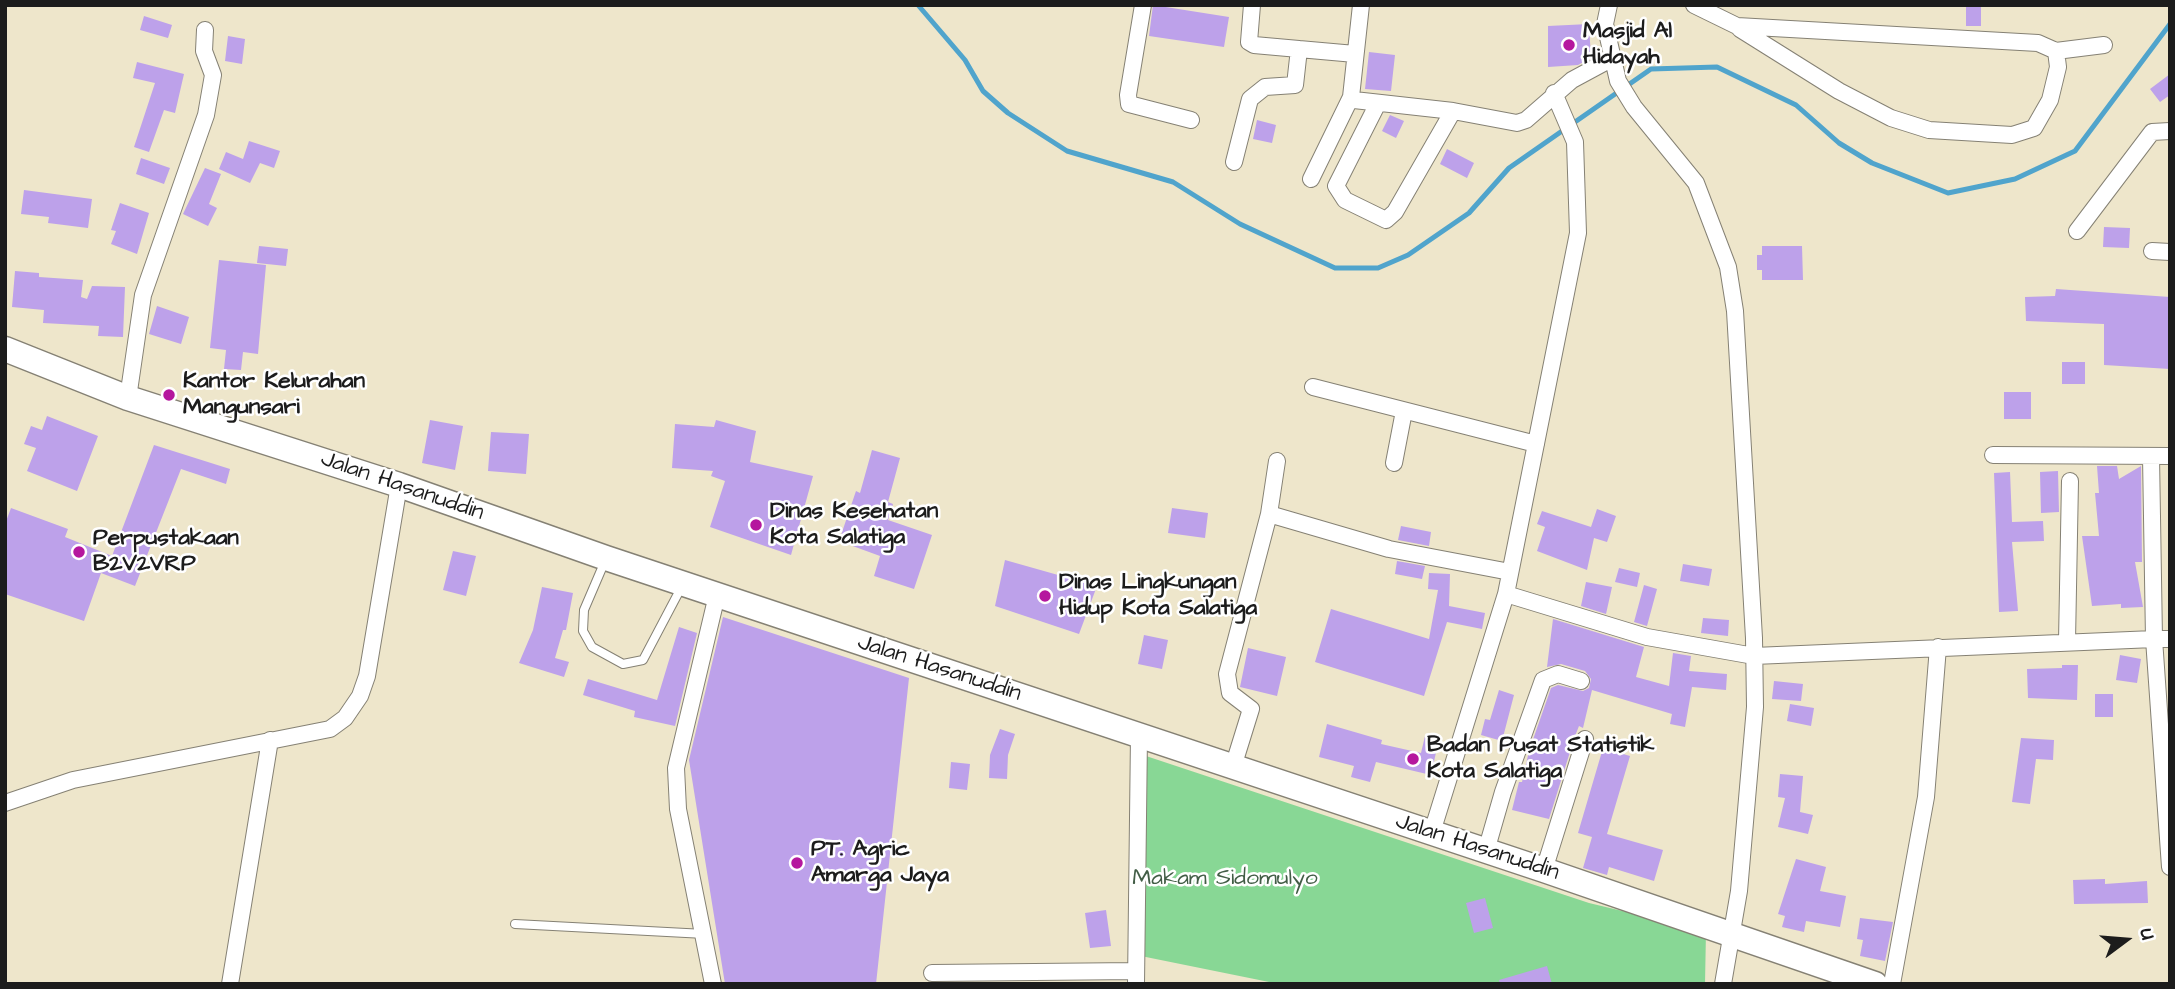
<!DOCTYPE html>
<html>
<head>
<meta charset="utf-8">
<style>
  body { margin:0 }
  #map { position:relative; width:2175px; height:989px; overflow:hidden; background:#eee6cb; font-family:"Architects Daughter",sans-serif }
  canvas { display:block }
  .frame { position:absolute; inset:0; border:7px solid #1c1c1c; pointer-events:none }
  .north { position:absolute; left:2091px; top:905px; width:70px; height:70px; -webkit-text-stroke:5px #fff; paint-order:stroke; rotate:74deg; font-size:19px; font-weight:700; line-height:28px; text-align:center; color:#1c1c1c }
  .north::after { content:''; display:block; margin:auto; width:24px; height:32px; background:#1c1c1c; clip-path:polygon(50% 0,100% 100%,50% 72%,0 100%) }
</style>
</head>
<body>
<div id="map">
<canvas width="2175" height="989"></canvas>
<div class="frame"></div>
<div class="north">U</div>
</div>
<script>
const context = document.querySelector('canvas').getContext('2d');
context.lineJoin = 'round';
function paint(path, color) { context.fillStyle = color; context.fill(path, 'evenodd'); }
const toPath = rows => new Path2D(rows.map(r => 'M' + r).join(''));
function stroke(path, color, width, dash) { context.strokeStyle = color; context.lineWidth = width; context.lineCap = dash ? 'butt' : 'round'; context.setLineDash(dash || []); context.stroke(path); }
function drawText(font, color, halo, rows, align = 'center') {
  context.font = font + ' "Architects Daughter",sans-serif'; context.lineWidth = 5; context.setLineDash([]); context.textBaseline = 'middle'; context.strokeStyle = halo; context.fillStyle = color; for (const [text, x, y, turn = 0] of rows) {
    context.save(); context.translate(x, y); context.rotate((+turn || 0) * Math.PI / 180); context.textAlign = isNaN(turn) ? turn : align; if (halo) context.strokeText(text, 0, 0); context.fillText(text, 0, 0); context.restore();
  }
}
paint(toPath([
  [1140,754,1589,903,1706,931,1705,984,1279,984,1136,955]
]), '#88d795');
stroke(toPath([
  [918,5,965,60,983,91,1008,113,1067,151,1173,182,1240,224,1335,268,1378,268,1408,255,1469,213,1509,168,1651,69,1717,67,1796,105,1839,143,1872,163,1948,193,2015,179,2075,151,2170,24]
]), '#50a4cc', 5);
paint(toPath([
  [1153,5,1229,17,1224,47,1149,36],
  [1966,5,1981,5,1981,26,1966,26],
  [144,16,172,25,168,38,140,30],
  [1589,24,1591,58,1578,65,1548,67,1548,26],
  [228,36,245,39,242,64,225,61],
  [1369,52,1395,55,1391,91,1365,89],
  [137,62,184,74,175,113,164,110,149,152,134,147,155,83,133,78],
  [2170,74,2170,95,2160,102,2150,89],
  [1390,115,1404,121,1396,138,1382,131],
  [1257,120,1276,125,1272,143,1253,139],
  [249,141,280,151,274,168,260,163,250,183,219,169,226,152,243,159],
  [1447,149,1474,163,1467,178,1440,164],
  [141,158,170,168,164,184,136,174],
  [205,168,221,174,209,204,217,208,208,226,183,214],
  [24,190,92,199,88,228,48,223,49,217,21,214],
  [120,203,149,213,137,254,111,244,116,231,111,230],
  [2104,227,2130,228,2129,248,2103,247],
  [259,246,288,249,286,266,257,263],
  [1762,246,1802,246,1803,280,1762,280,1762,270,1757,270,1757,255,1762,255],
  [219,260,266,265,258,354,243,352,241,370,224,369,226,350,210,348],
  [15,271,39,273,39,277,83,280,81,297,87,299,92,286,125,287,123,337,98,336,99,326,43,323,44,310,12,307],
  [2056,289,2170,297,2170,369,2104,365,2104,324,2026,321,2025,297,2055,296],
  [157,306,189,317,181,344,149,334],
  [2062,362,2085,362,2085,384,2062,384],
  [2004,392,2031,392,2031,419,2004,419],
  [47,416,98,436,77,491,27,471,36,448,24,444,31,426,42,430],
  [430,420,463,426,455,470,422,463],
  [716,420,756,431,750,462,813,476,791,555,710,527,725,481,711,476,713,471,672,468,675,424,714,427],
  [491,432,529,434,526,474,488,471],
  [154,445,230,469,226,484,181,469,135,586,101,573,84,621,5,594,5,524,11,508,68,529,65,537,112,556],
  [872,450,900,458,888,502,893,504,888,520,932,535,914,589,874,576,880,556,839,541,856,491,860,493],
  [2097,466,2117,466,2119,479,2141,466,2142,562,2135,562,2143,607,2121,608,2121,604,2092,606,2082,536,2099,536,2095,493,2099,493],
  [2058,471,2059,512,2041,513,2040,472],
  [2010,472,2012,522,2043,521,2044,541,2012,542,2018,611,1999,612,1994,473],
  [1172,508,1208,513,1205,538,1168,533],
  [1597,509,1616,516,1607,542,1594,538,1587,570,1537,551,1545,527,1537,524,1542,511,1591,527],
  [1401,526,1431,532,1429,546,1398,540],
  [453,551,476,556,466,596,443,590],
  [1005,560,1097,586,1079,634,995,606],
  [1397,561,1425,566,1422,579,1395,574],
  [1683,564,1712,569,1709,586,1680,581],
  [1619,568,1640,573,1637,587,1615,582],
  [1429,573,1450,574,1449,606,1485,613,1482,629,1447,622,1424,696,1315,662,1331,609,1429,639,1438,590,1428,589],
  [1586,582,1612,587,1606,614,1581,606],
  [1644,585,1657,589,1647,626,1634,622],
  [542,587,573,593,566,630,563,630,555,658,569,662,564,677,519,663,533,630],
  [723,617,909,678,876,984,725,984,689,760],
  [1703,618,1729,620,1728,636,1701,633],
  [1553,619,1644,647,1636,677,1669,686,1673,653,1691,656,1689,671,1727,674,1726,690,1692,687,1685,727,1670,724,1672,714,1592,690,1583,728,1579,726,1575,736,1549,819,1512,810,1519,782,1522,782,1529,751,1551,688,1558,685,1583,691,1589,688,1591,679,1585,671,1561,664,1547,667],
  [679,627,697,633,675,726,634,717,635,711,583,695,588,679,657,700],
  [1144,635,1168,640,1162,669,1138,664],
  [1248,648,1286,657,1277,696,1240,687],
  [2120,655,2141,659,2137,683,2116,680],
  [2062,665,2078,665,2077,700,2028,698,2027,669,2062,668],
  [1774,681,1803,684,1801,701,1772,699],
  [1499,690,1514,695,1502,741,1481,735,1485,719,1490,720],
  [2095,694,2113,694,2113,717,2095,717],
  [1790,704,1814,708,1811,726,1787,721],
  [1327,724,1382,740,1381,744,1421,753,1425,736,1439,739,1431,775,1376,762,1370,782,1351,777,1354,766,1319,757],
  [1000,729,1015,734,1008,755,1007,779,989,778,990,755],
  [2021,738,2054,740,2053,760,2036,759,2030,804,2012,802],
  [1603,748,1630,756,1607,834,1663,850,1654,881,1609,867,1607,875,1583,868,1592,837,1578,833],
  [951,762,970,764,967,790,949,788],
  [1780,774,1803,776,1800,812,1813,815,1808,834,1778,827,1785,798,1778,797],
  [1796,859,1826,867,1820,891,1846,896,1840,927,1806,921,1804,932,1782,927,1785,916,1778,914],
  [2105,879,2105,884,2147,881,2148,903,2074,904,2073,880],
  [1485,898,1493,928,1474,933,1466,903],
  [1106,910,1111,946,1090,948,1085,913],
  [1860,918,1893,922,1885,961,1860,956,1863,940,1857,939],
  [1547,966,1552,984,1500,984,1499,980]
]), '#bda1ea');
const service = toPath([
  [605,561,584,610,583,631,592,647,623,664,643,660,682,586],
  [515,924,705,934]
]);
const minor = toPath([
  [1143,5,1128,95,1129,104,1191,120],
  [1252,5,1249,42,1254,45,1355,54],
  [1361,5,1351,97,1354,100,1453,111,1517,123,1526,120,1572,80,1611,59],
  [1609,5,1605,24,1618,81,1634,107,1696,183,1728,267,1735,311,1754,638,1755,707,1739,891,1723,984],
  [1694,5,1737,26,2038,43,2056,51,2104,45],
  [1740,29,1839,91,1891,118,1929,130,2012,135,2034,128,2050,100,2058,67,2056,51],
  [1378,103,1336,186,1345,200,1386,220,1395,212,1453,111],
  [1234,162,1250,99,1265,87,1295,85,1299,49],
  [1311,179,1351,97],
  [2077,231,2152,132,2170,131],
  [2152,251,2170,252],
  [1313,387,1536,444],
  [128,398,143,295,206,115,213,75,204,51,205,30],
  [1993,455,2170,456],
  [2151,456,2154,639,2170,639],
  [1394,463,1404,411],
  [1269,514,1389,549,1510,572],
  [1506,594,1578,233,1575,142,1554,93],
  [2067,641,2070,481],
  [1233,767,1251,709,1230,693,1227,674,1269,514,1277,461],
  [5,803,73,780,330,729,345,718,360,696,367,676,399,485],
  [1432,832,1506,594,1647,637,1754,656,2154,639,2170,867],
  [1486,851,1503,792,1543,680,1558,674,1581,681],
  [1544,870,1585,739],
  [932,973,1136,971],
  [230,984,270,740],
  [713,984,678,809,676,768,717,595],
  [1136,984,1139,735],
  [1892,984,1926,797,1938,647]
]);
const primary = toPath([
  [5,349,128,398,399,485,606,558,1544,870,1875,984]
]);
stroke(service, '#858174', 10);
stroke(minor, '#858174', 18);
stroke(primary, '#858174', 27);
stroke(service, '#fff', 8);
stroke(minor, '#fff', 16);
stroke(primary, '#fff', 24);
for (const [x, y, r, color] of [
  [1569,45,7,"#b5179e"],
  [169,395,7,"#b5179e"],
  [756,525,7,"#b5179e"],
  [79,552,7,"#b5179e"],
  [1045,596,7,"#b5179e"],
  [1413,759,7,"#b5179e"],
  [797,863,7,"#b5179e"]
]) { const dot = new Path2D(); dot.arc(x, y, r, 0, 2 * Math.PI); context.fillStyle = color; context.fill(dot); stroke(dot, '#fff', 2.5); }
drawText('bold 23px', '#1c1c1c', '#fff', [
  ["Masjid Al",1583,32],
  ["Hidayah",1583,58],
  ["Kantor Kelurahan",183,382],
  ["Mangunsari",183,408],
  ["Dinas Kesehatan",770,512],
  ["Kota Salatiga",770,538],
  ["Perpustakaan",93,539],
  ["B2V2VRP",93,565],
  ["Dinas Lingkungan",1059,583],
  ["Hidup Kota Salatiga",1059,609],
  ["Badan Pusat Statistik",1427,746],
  ["Kota Salatiga",1427,772],
  ["PT. Agric",811,850],
  ["Amarga Jaya",811,876]
], 'left');
drawText('23px', '#1c1c1c', '#fff', [
  ["Jalan Hasanuddin",402,487,19],
  ["Jalan Hasanuddin",939,669,18],
  ["Jalan Hasanuddin",1477,848,18]
]);
drawText('23px', '#425d46', '#fff', [
  ["Makam Sidomulyo",1225,879]
]);
</script>
</body>
</html>
